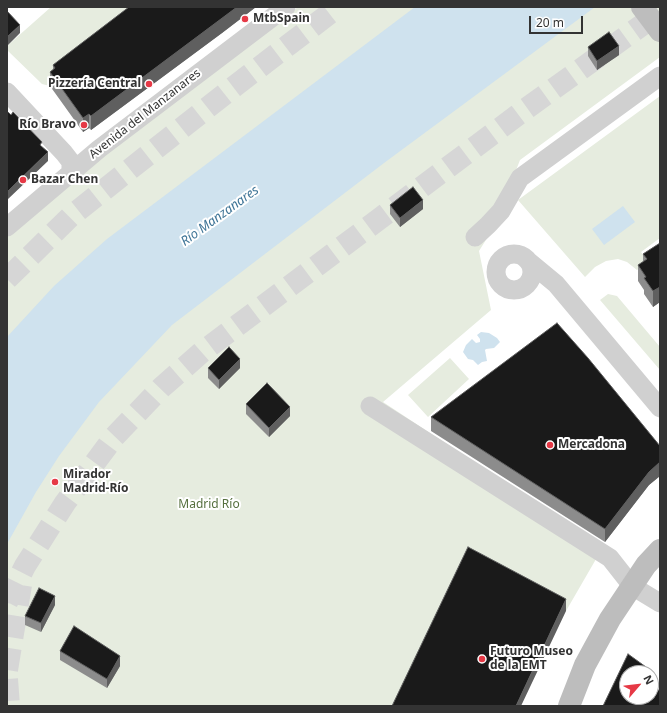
<!DOCTYPE html>
<html>
<head>
<meta charset="utf-8">
<style>
  body { margin:0 }
  #map { position:relative; width:667px; height:713px; overflow:hidden; background:#fff; font-family:"Noto Sans",sans-serif }
  canvas { display:block }
  .frame { position:absolute; inset:0; border:8px solid #333; pointer-events:none }
  .north { position:absolute; left:619px; top:665px; width:40px; height:40px; box-sizing:border-box; background:#fff; border:1px solid #adadad; border-radius:50%; rotate:62deg; font-size:11px; font-weight:700; line-height:16px; text-align:center; color:#333 }
  .north::after { content:''; display:block; margin:auto; width:14px; height:18px; background:#e63946; clip-path:polygon(50% 0,100% 100%,50% 72%,0 100%) }
  .scale { position:absolute; left:529px; top:16px; width:54px; height:18px; box-sizing:border-box; border:2px solid #333; border-top:0; padding-left:5px; font-size:12px; line-height:14px; white-space:nowrap; color:#333; -webkit-text-stroke:3px #fff; paint-order:stroke }
</style>
</head>
<body>
<div id="map">
<canvas width="667" height="713"></canvas>
<div class="frame"></div>
<div class="north">N</div>
<div class="scale">20 m</div>
</div>
<script>
const context = document.querySelector('canvas').getContext('2d');
context.lineJoin = 'round';
function paint(path, color) { context.fillStyle = color; context.fill(path, 'evenodd'); }
const toPath = rows => new Path2D(rows.map(r => 'M' + r).join(''));
function stroke(path, color, width, dash) { context.strokeStyle = color; context.lineWidth = width; context.lineCap = dash ? 'butt' : 'round'; context.setLineDash(dash || []); context.stroke(path); }
function drawText(font, color, halo, rows, align = 'center') {
  context.font = font + ' "Noto Sans",sans-serif'; context.lineWidth = 4; context.setLineDash([]); context.textBaseline = 'middle'; context.strokeStyle = halo; context.fillStyle = color; for (const [text, x, y, turn = 0] of rows) {
    context.save(); context.translate(x, y); context.rotate((+turn || 0) * Math.PI / 180); context.textAlign = isNaN(turn) ? turn : align; if (halo) context.strokeText(text, 0, 0); context.fillText(text, 0, 0); context.restore();
  }
}
paint(toPath([
  [51,7,149,7,50,86,42,84,7,50,7,46],
  [298,7,660,7,660,57,520,160,494,227,479,251,491,310,383,402,603,547,566,611,397,706,7,706,7,236,104,151],
  [660,96,660,238,641,252,648,262,637,270,627,262,618,259,606,261,595,267,585,277,518,200],
  [608,294,617,296,660,347,660,370,600,300],
  [450,358,469,379,428,417,408,395]
]), '#e6ecdf');
paint(toPath([
  [415,7,595,7,384,163,172,325,99,402,59,456,36,492,7,544,7,337,54,286,107,239],
  [623,206,635,222,604,245,592,229],
  [481,332,489,333,497,338,500,342,494,348,486,349,485,350,487,361,482,362,478,365,473,360,468,359,463,352,466,345,472,339,476,343,480,342,480,339,477,335]
]), '#cfe2ee');
stroke(toPath([
  [7,279,71,216,231,89,338,7],
  [7,602,25,566,65,503,114,437,161,388,202,352,523,111,660,12],
  [7,670,21,585],
  [7,679,9,706]
]), '#d6d6d6', 22, [22, 11]);
stroke(toPath([
  [7,92,64,153,71,162,71,172],
  [7,227,99,149,286,7],
  [475,237,488,225,501,211,520,178,660,76],
  '496 272a18 18 0 1 1 36 0a18 18 0 1 1-36 0Z',
  [527,260,556,284,660,408],
  [370,406,610,558,632,586,660,603]
]), '#d0d0d0', 19);
stroke(toPath([
  [569,706,585,665,610,619,646,565,660,550]
]), '#bdbdbd', 22);
stroke(toPath([
  [642,7,660,31]
]), '#bdbdbd', 22);
paint(toPath([
  [129,7,256,7,222,33,91,130,89,128,83,132,50,86,50,72,53,70,53,65],
  [588,47,619,55,597,70,588,56],
  [390,205,423,209,400,227,390,214],
  [660,243,660,302,653,307,644,294,644,290,638,281,638,265,643,262,643,254],
  [208,368,240,368,219,389,208,378],
  [246,404,290,416,269,437,246,414],
  [431,417,660,446,660,476,649,485,605,542,431,431],
  [55,605,41,632,25,625,25,616],
  [60,651,120,666,107,688,60,660]
]), '#8c8c8c');
paint(toPath([
  [237,7,256,7,222,33,91,130,91,116],
  [20,25,20,33,7,46,7,37],
  [619,46,619,55,597,70,597,61],
  [89,114,89,128,83,132,83,118],
  [48,152,48,161,7,200,7,192],
  [423,200,423,209,400,227,400,218],
  [660,287,660,302,653,307,653,291],
  [240,359,240,368,219,389,219,380],
  [290,407,290,416,269,437,269,428],
  [660,462,660,476,649,485,605,542,605,529,649,472],
  [55,596,55,605,41,632,41,623],
  [566,599,566,611,521,706,516,706],
  [120,656,120,666,107,688,107,679],
  [646,667,646,673,644,673],
  [655,680,655,696,652,686]
]), '#5f5f5f');
const building = toPath([
  [129,7,237,7,91,116,89,114,83,118,50,72,55,68,53,65,129,7],
  [7,11,20,25,7,37,7,11],
  [609,32,619,46,597,61,588,47,609,32],
  [7,111,11,115,13,112,42,142,40,145,48,152,7,192,7,111],
  [413,187,423,200,400,218,390,205,413,187],
  [660,243,660,287,653,291,644,278,646,277,638,265,647,259,643,254,660,243],
  [557,323,588,358,660,446,660,462,649,472,605,529,431,417,557,323],
  [229,347,240,359,219,380,208,368,229,347],
  [267,383,290,407,269,428,246,404,267,383],
  [468,547,566,599,516,706,392,706,468,547],
  [39,588,55,596,41,623,25,616,39,588],
  [74,626,120,656,107,679,60,651,74,626],
  [628,654,646,667,644,673,627,673,627,697,651,697,651,677,655,680,652,686,660,691,660,706,603,706,628,654]
]);
paint(building, '#1a1a1a');
stroke(building, '#5f5f5f', 1);
for (const [x, y, r, color] of [
  [245,19,4,"#e63946"],
  [149,84,4,"#e63946"],
  [84,125,4,"#e63946"],
  [23,180,4,"#e63946"],
  [550,445,4,"#e63946"],
  [55,482,4,"#e63946"],
  [482,659,4,"#e63946"]
]) { const dot = new Path2D(); dot.arc(x, y, r, 0, 2 * Math.PI); context.fillStyle = color; context.fill(dot); stroke(dot, '#fff', 1.5); }
drawText('bold 12px', '#333', '#fff', [
  ["MtbSpain",253,19],
  ["Pizzería Central",141,84,"right"],
  ["Río Bravo",76,125,"right"],
  ["Bazar Chen",31,180],
  ["Mercadona",558,445],
  ["Mirador",63,475],
  ["Madrid-Río",63,489],
  ["Futuro Museo",490,652],
  ["de la EMT",490,666]
], 'left');
drawText('12px', '#333', '#fff', [
  ["Avenida del Manzanares",145,114,-38]
]);
drawText('12px', '#56703f', '#fff', [
  ["Madrid Río",209,505]
]);
drawText('italic 13px', '#3f7597', '#fff', [
  ["Río Manzanares",220,216,-36]
]);
</script>
</body>
</html>
